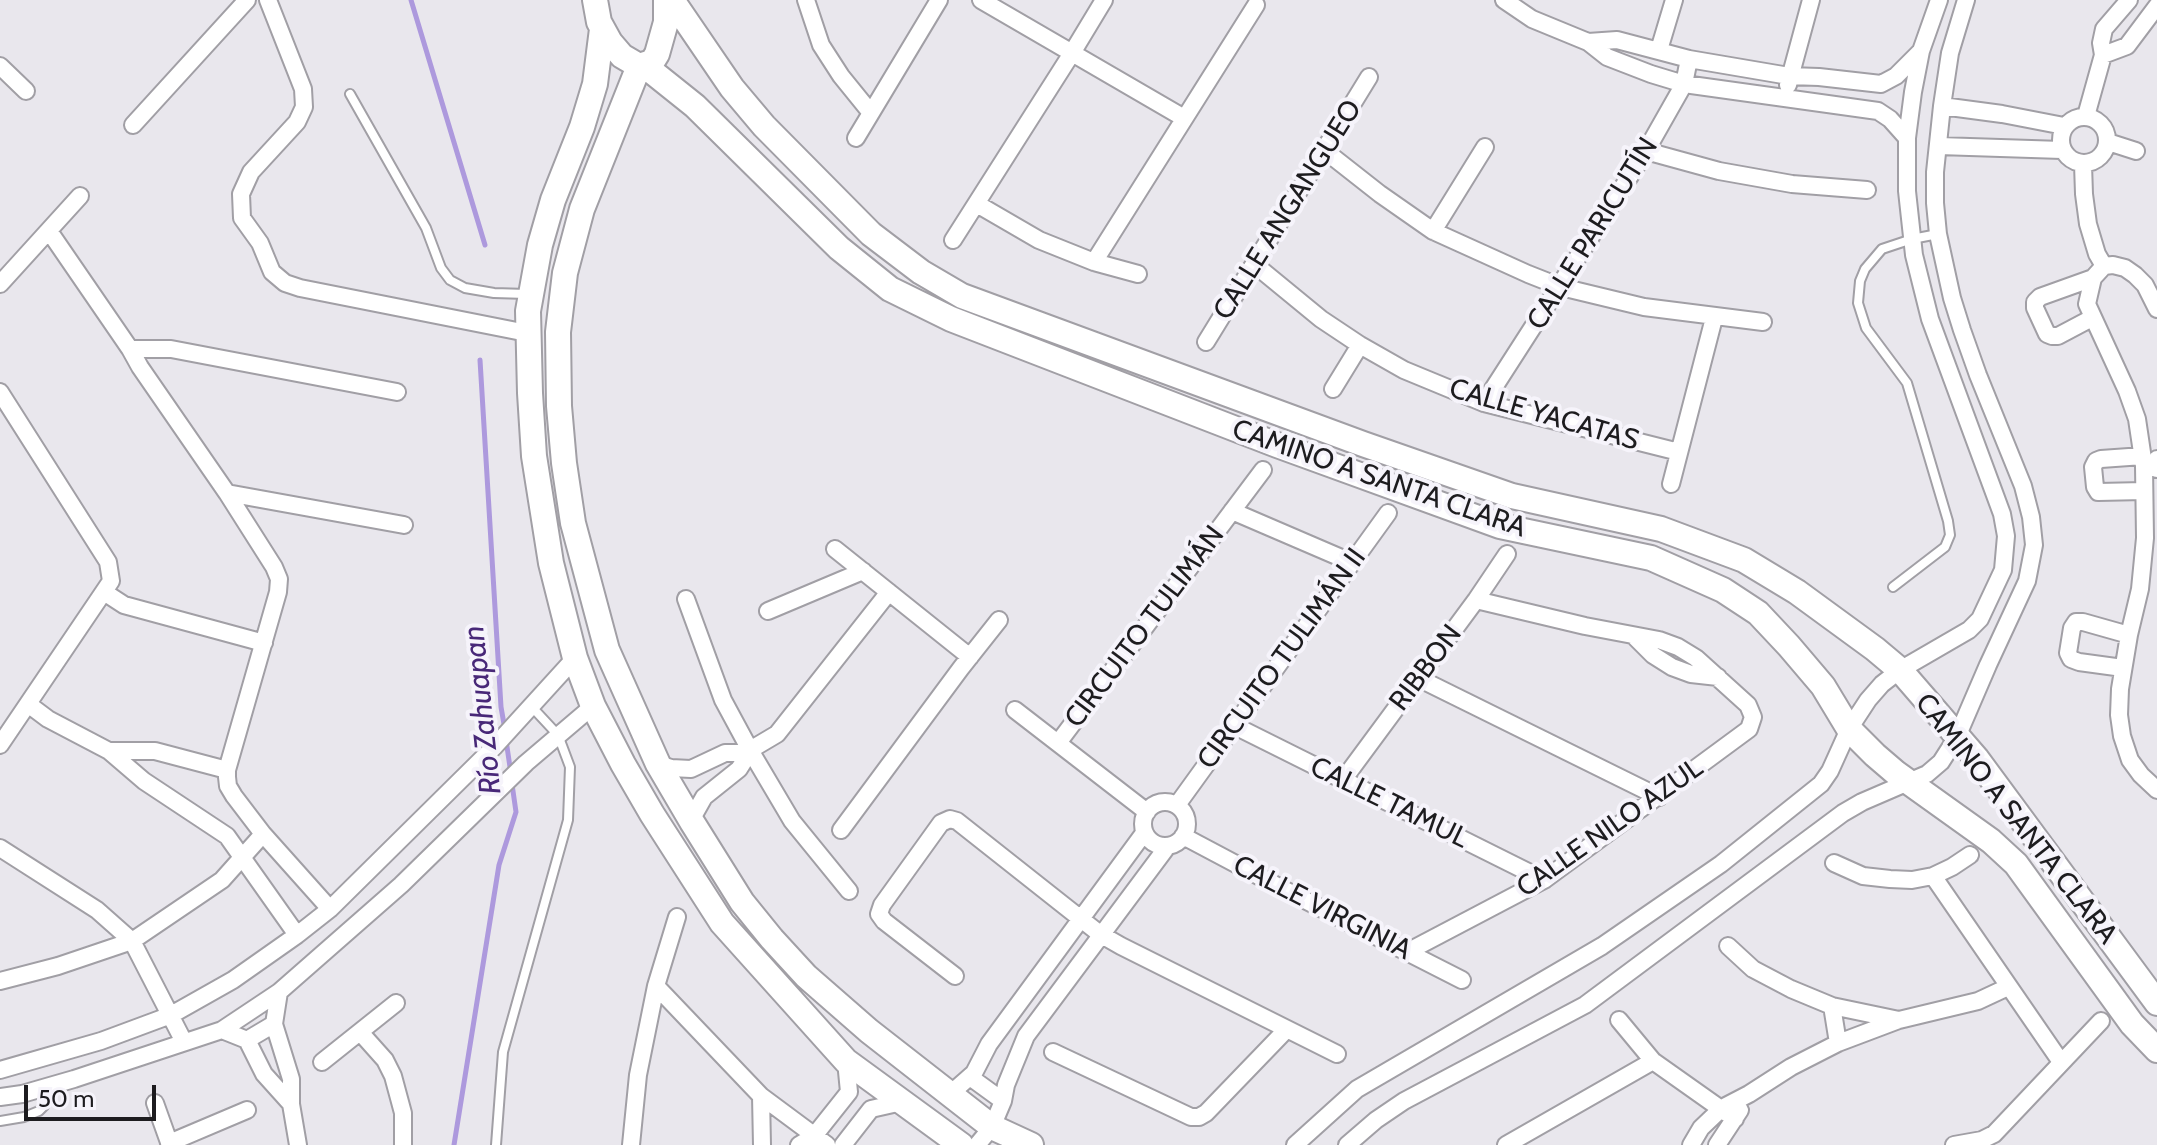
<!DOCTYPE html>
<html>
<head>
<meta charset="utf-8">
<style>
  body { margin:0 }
  #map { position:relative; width:2157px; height:1145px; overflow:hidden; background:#e9e7ed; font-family:Cabin,sans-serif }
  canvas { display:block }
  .scale { position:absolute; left:24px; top:1085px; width:132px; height:36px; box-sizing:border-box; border:4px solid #1d1c1f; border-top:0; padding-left:10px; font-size:24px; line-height:28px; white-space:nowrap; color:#1d1c1f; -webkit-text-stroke:6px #f6f4fb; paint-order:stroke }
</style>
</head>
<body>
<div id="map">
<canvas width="2157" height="1145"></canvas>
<div class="scale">50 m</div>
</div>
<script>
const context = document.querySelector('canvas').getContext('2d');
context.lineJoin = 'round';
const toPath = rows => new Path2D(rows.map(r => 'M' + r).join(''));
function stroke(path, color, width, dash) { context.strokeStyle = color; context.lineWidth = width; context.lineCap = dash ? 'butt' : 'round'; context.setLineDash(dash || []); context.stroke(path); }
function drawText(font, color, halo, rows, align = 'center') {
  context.font = font + ' Cabin,sans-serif'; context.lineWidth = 8; context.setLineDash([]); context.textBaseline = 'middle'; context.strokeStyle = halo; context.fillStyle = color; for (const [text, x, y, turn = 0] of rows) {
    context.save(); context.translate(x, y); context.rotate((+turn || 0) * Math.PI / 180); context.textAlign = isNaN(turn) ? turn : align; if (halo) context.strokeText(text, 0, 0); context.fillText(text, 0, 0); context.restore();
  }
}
stroke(toPath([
  [411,0,485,245],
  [480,360,501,707,505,730],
  [506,740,511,774],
  [454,1145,499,865,516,812,512,784]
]), '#ad99dd', 5);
const lane = toPath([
  [350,94,426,228,441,268,450,280,465,288,494,293,527,294],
  [1893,587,1945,547,1950,535,1948,521,1907,383,1866,328,1858,303,1860,281,1865,269,1882,249,1912,239,1938,234],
  [0,1121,24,1117,39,1111,44,1106,53,1086],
  [496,1145,503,1052,568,820,570,767,558,735,531,706]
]);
const street = toPath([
  [268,0,303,89,304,107,297,122,251,172,241,194,242,218,260,243,272,272,285,283,300,288,527,333],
  [806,0,821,45,841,76,871,113],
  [981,0,1184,118],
  [1504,0,1532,19,1588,42,1607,57,1651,74,1684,84,1878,111,1890,119,1907,138],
  [1588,42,1617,40,1689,59,1789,76,1819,77,1881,84,1896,76,1921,51],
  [1659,50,1674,0],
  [2103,55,2127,46,2157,6],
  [0,66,26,91],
  [1788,85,1811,0],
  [1942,106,2002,114,2064,126],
  [2086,116,2103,55,2101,43,2104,29,2129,0],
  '2061 140a23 23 0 1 1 46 0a23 23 0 1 1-46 0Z',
  [133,125,247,0],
  [856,138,939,0],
  [2108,142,2136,151],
  [1939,146,2062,150],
  [1324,150,1380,194,1433,231,1528,274,1561,287,1644,307,1763,322],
  [1646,151,1719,171,1792,184,1867,190],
  [2083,164,2084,194,2088,224,2097,254,2104,266],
  [977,204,1039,240,1094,262,1138,274],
  [49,231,130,349,140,367,227,493,274,567,279,579,278,592,227,770,227,777,228,786,234,796,263,834,330,909],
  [1433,231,1485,147],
  [953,240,1072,53,1104,0],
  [1094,262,1256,5],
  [1254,264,1321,319,1360,345,1404,370,1484,403,1679,452],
  [0,284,80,196],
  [2157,309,2145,285,2135,275,2125,268,2113,265,2104,266,2093,278,2087,304,2127,391,2137,419,2144,466,2145,538,2140,589,2129,635,2120,689,2119,715,2122,736,2130,760,2141,775,2157,790],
  [2092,318,2058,336,2052,336,2047,334,2035,308,2035,302,2040,297,2093,278],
  [1206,342,1369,77],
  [130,349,171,349,397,392],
  [1333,389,1360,345],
  [0,392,108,562,111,581,0,745],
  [1484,403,1646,151,1684,84,1689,59],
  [2143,456,2101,459,2096,461,2093,467,2095,487,2098,492,2144,491],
  [2157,459,2157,469],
  [1671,484,1714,318],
  [227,493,404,525],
  [1232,511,1353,563],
  [835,549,970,657],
  [104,592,124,605,264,643],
  [686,599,723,700,750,750,792,821,849,891],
  [768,611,863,571],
  [1635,637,1653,655,1672,667,1691,674,1718,677],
  [2123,668,2079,662,2071,659,2068,653,2072,628,2076,622,2083,622,2129,635],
  [1418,678,1659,797],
  [28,704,48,719,109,751,144,781,227,836,297,935],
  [1015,710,1147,812],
  [1233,725,1544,880],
  [1058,743,1263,470],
  [109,751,155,751,227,770],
  [658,764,671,768,691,769,725,753,745,753,777,734,889,592],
  [1343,780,1476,600,1507,554],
  '1143 824a22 22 0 1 1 44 0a22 22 0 1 1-44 0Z',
  [1177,805,1388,513],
  [692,822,695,813,704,797,739,769,744,761,745,753],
  [841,830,961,668,999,620],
  [1183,836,1283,889,1462,980],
  [0,848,97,910,132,941,184,1042],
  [1834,863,1863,876,1890,879,1912,880,1933,876,1952,867,1970,855],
  [1933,876,2061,1062],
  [1728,946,1753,969,1791,989,1832,1006,1899,1020],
  [1407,952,1544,880,1749,729,1753,717,1748,705,1696,658,1678,647,1659,640,1585,626,1476,600],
  [955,976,884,921,879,914,882,905,941,823,950,819,957,821,1100,934,1121,946,1337,1054],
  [0,981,58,966,132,941,222,880,263,834],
  [656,986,761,1096,762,1145],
  [279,992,274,1024,291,1079,291,1104,298,1145],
  [1832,1006,1838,1043],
  [1619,1020,1653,1061,1735,1119],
  [222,1030,247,1040,264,1074,291,1104],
  [360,1032,385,1060,393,1076,403,1113,403,1145],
  [247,1040,274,1024],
  [1053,1052,1191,1117,1199,1117,1206,1113,1287,1029],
  [322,1062,396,1003],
  [0,1070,101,1041,171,1015,233,980,297,935,330,909,494,747,575,658],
  [970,1077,1003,1101],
  [949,1095,974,1073,989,1044,1144,833],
  [761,1096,827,1145],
  [0,1097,22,1094,74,1079,222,1030,279,992,401,885,526,763,593,706],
  [155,1103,170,1145],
  [169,1143,247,1110],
  [631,1145,638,1075,656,986,677,917],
  [799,1145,814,1136,849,1092,846,1061],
  [843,1145,871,1109,902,1102],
  [977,1145,992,1127,1003,1101,1006,1085,1026,1036,1167,847],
  [1295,1145,1357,1089,1602,946,1721,864,1821,784,1830,771,1849,729,1868,700,1882,684,1900,670,1969,630,1980,619,2003,570,2006,536,2002,514,1930,319,1914,255,1907,191,1907,138,1913,92,1921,51,1939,0],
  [1347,1145,1376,1120,1404,1101,1585,1005,1843,813,1862,802,1927,774,1941,762,1957,737,1988,665,2027,581,2034,545,2031,517,2023,486,1978,375,1962,330,1952,298,1938,234,1935,203,1935,172,1942,106,1950,53,1966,0],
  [1506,1145,1653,1061],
  [1691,1145,1701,1128,1722,1108,1749,1094,1791,1067,1838,1043,1899,1020,1978,1001,2008,987],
  [1717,1145,1740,1110],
  [1954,1145,1982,1140,1994,1134,2101,1021]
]);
const secondary = toPath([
  [595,0,599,22,610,42,622,56,639,66,652,62,657,54,666,22,666,0],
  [672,0,732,88,764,126,871,234,921,272,962,296,1363,444,1512,496,1661,529,1744,560,1797,592,1875,649,1900,670,1977,759,2157,1003],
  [602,29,595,84,582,127,553,200,540,245,528,311,530,393,534,456,551,563,575,658,593,706,623,764,652,814,722,923,846,1061,961,1145],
  [639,66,582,209,565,273,558,332,559,406,564,463,573,523,607,650,658,764,692,822,742,902,772,939,806,976,869,1031,992,1127,1031,1145],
  [645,66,695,106,839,248,890,289,951,319,1277,445,1500,526,1651,558,1723,590,1758,613,1789,646,1823,686,1849,729,1875,755,1896,773,1991,841,2016,864,2132,1024,2157,1050]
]);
stroke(lane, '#a19fa5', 12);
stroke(street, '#a19fa5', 20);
stroke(secondary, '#a19fa5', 28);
stroke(lane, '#fff', 8);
stroke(street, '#fff', 16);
stroke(secondary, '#fff', 24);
drawText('28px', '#1d1c1f', '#f6f4fb', [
  ["CALLE ANGANGUEO",1288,210,-58],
  ["CALLE PARICUTÍN",1593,234,-58],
  ["CALLE YACATAS",1544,415,16],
  ["CAMINO A SANTA CLARA",1379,479,19],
  ["CIRCUITO TULIMÁN",1145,627,-53],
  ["CIRCUITO TULIMÁN II",1282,659,-54],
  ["RIBBON",1426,668,-53],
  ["CALLE TAMUL",1389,803,26],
  ["CAMINO A SANTA CLARA",2016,819,52],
  ["CALLE NILO AZUL",1610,828,-35],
  ["CALLE VIRGINIA",1322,908,27]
]);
drawText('italic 30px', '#482878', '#f6f4fb', [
  ["Río Zahuapan",483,710,-96]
]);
</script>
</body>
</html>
